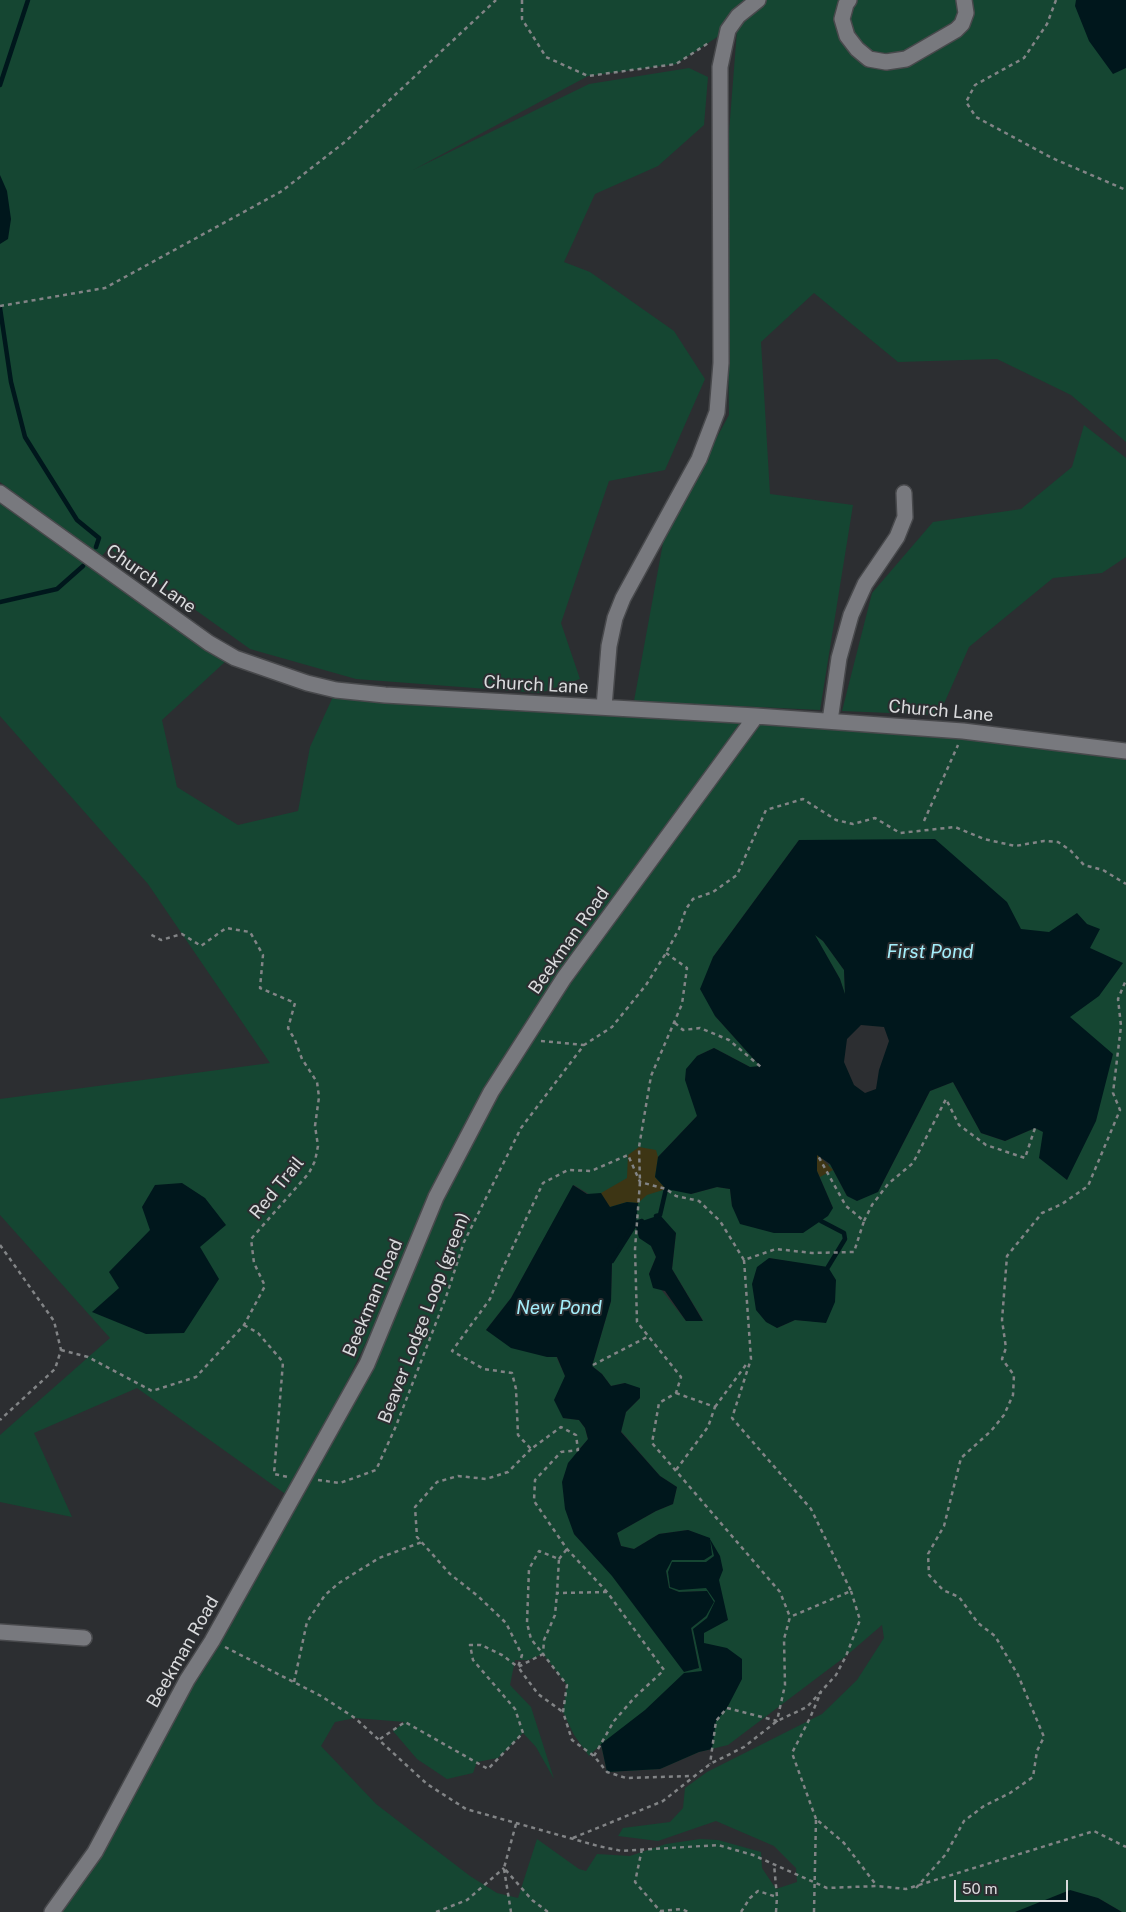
<!DOCTYPE html>
<html>
<head>
<meta charset="utf-8">
<style>
  body { margin:0 }
  #map { position:relative; width:1126px; height:1912px; overflow:hidden; background:#2c2e31; font-family:"Public Sans",sans-serif }
  canvas { display:block }
  .scale { position:absolute; left:954px; top:1880px; width:114px; height:22px; box-sizing:border-box; border:2px solid #dadbdd; border-top:0; padding-left:6px; font-size:15px; line-height:18px; white-space:nowrap; color:#dadbdd; -webkit-text-stroke:4px #2c2e31; paint-order:stroke }
</style>
</head>
<body>
<div id="map">
<canvas width="1126" height="1912"></canvas>
<div class="scale">50 m</div>
</div>
<script>
const context = document.querySelector('canvas').getContext('2d');
context.lineJoin = 'round';
function paint(path, color) { context.fillStyle = color; context.fill(path, 'evenodd'); }
const toPath = rows => new Path2D(rows.map(r => 'M' + r).join(''));
function stroke(path, color, width, dash) { context.strokeStyle = color; context.lineWidth = width; context.lineCap = dash ? 'butt' : 'round'; context.setLineDash(dash || []); context.stroke(path); }
function drawText(font, color, halo, rows, align = 'center') {
  context.font = font + ' "Public Sans",sans-serif'; context.lineWidth = 4; context.setLineDash([]); context.textBaseline = 'middle'; context.strokeStyle = halo; context.fillStyle = color; for (const [text, x, y, turn = 0] of rows) {
    context.save(); context.translate(x, y); context.rotate((+turn || 0) * Math.PI / 180); context.textAlign = isNaN(turn) ? turn : align; if (halo) context.strokeText(text, 0, 0); context.fillText(text, 0, 0); context.restore();
  }
}
paint(toPath([
  [0,0,1126,0,1126,442,1071,395,997,359,898,362,814,293,761,342,770,494,853,505,820,710,634,701,665,532,729,415,726,170,738,18,728,30,676,64,588,76,413,170,589,84,689,68,708,77,704,125,658,166,595,194,564,262,590,272,674,331,705,379,665,470,609,481,561,623,580,679,540,693,356,679,250,649,109,548,112,544,101,557,0,482],
  [1084,425,1126,458,1126,557,1102,573,1053,578,969,647,939,715,842,711,872,593,933,522,1021,509,1072,467],
  [0,503,226,661,162,720,177,787,238,825,298,811,310,747,336,690,756,716,1126,751,1126,1912,1122,1912,1098,1898,1015,1912,52,1912,291,1498,137,1388,34,1433,72,1517,0,1502,0,1435,110,1338,0,1215,0,1099,270,1063,148,884,0,716],
  [799,840,1096,1121,1044,1132,1035,1128,1005,1141,981,1133,953,1082,930,1091,878,1192,847,1196,830,1164,817,1171,833,1208,732,1206,730,1189,717,1187,691,1194,658,1157,697,1116,697,1056,714,1048,750,1067,761,1067,715,1016,713,957],
  [574,1185,636,1223,612,1261,611,1301,592,1366,602,1374,611,1386,625,1383,640,1398,626,1412,621,1431,660,1476,677,1487,673,1504,656,1511,617,1533,621,1546,634,1549,659,1534,688,1530,710,1539,704,1560,671,1560,666,1571,669,1588,679,1592,707,1591,706,1616,691,1628,699,1668,574,1534,578,1450,588,1440,585,1428,579,1420,563,1418,565,1376,556,1356,486,1330,511,1298],
  [430,1209,367,1364,296,1488],
  [676,1233,672,1269,703,1320,686,1321,649,1274,656,1257,651,1246],
  [769,1258,792,1262,826,1322,795,1320,777,1328],
  [882,1625,884,1638,857,1680,822,1714,707,1772,685,1788,683,1808,670,1822,623,1828,618,1836,658,1841,716,1821,774,1846,796,1868,797,1882,776,1889,762,1868,761,1852,718,1840,700,1839,666,1844,630,1856,597,1854,586,1871,579,1869,537,1839,518,1898,497,1893,470,1876,376,1804,321,1746,335,1722,355,1718,405,1722,393,1731,417,1759,447,1779,473,1773,477,1762,498,1758,523,1733,536,1747,554,1779,531,1707,510,1685,515,1660,528,1660,543,1654,567,1685,563,1712,574,1735,589,1756,601,1744,607,1772,660,1769,699,1752,728,1745,846,1656],
  [814,934,823,941,844,970,845,995,840,979]
]), '#154632');
paint(toPath([
  [639,1147,656,1150,658,1157,655,1177,666,1189,647,1195,638,1203,627,1202,610,1207,605,1204,601,1193,627,1178,628,1155],
  [817,1154,833,1170,820,1177,817,1171]
]), '#3d3514');
paint(toPath([
  [1076,0,1126,0,1126,68,1113,74,1089,41,1075,6],
  [0,175,7,191,11,219,8,239,0,244],
  [935,839,1007,902,1021,929,1049,932,1077,913,1087,924,1100,929,1090,948,1123,963,1099,996,1070,1017,1113,1054,1096,1121,1067,1180,1039,1158,1043,1132,1035,1128,1005,1141,981,1133,953,1082,930,1091,878,1192,857,1201,847,1196,830,1164,817,1155,817,1171,833,1208,828,1216,803,1233,774,1233,740,1224,732,1206,730,1189,717,1187,691,1194,666,1189,655,1177,658,1157,697,1116,685,1080,686,1069,697,1056,714,1048,750,1067,760,1066,715,1016,700,989,713,957,799,840],
  [815,935,823,941,844,970,845,994,840,979],
  [861,1025,884,1027,889,1041,879,1070,876,1089,865,1093,854,1085,844,1062,847,1039],
  [182,1183,205,1198,226,1225,200,1247,219,1279,184,1333,146,1334,92,1312,119,1288,109,1272,150,1230,142,1207,155,1185],
  [573,1185,587,1194,601,1193,610,1207,627,1202,638,1203,636,1223,660,1215,676,1233,672,1269,703,1321,686,1321,665,1291,653,1288,649,1274,656,1257,651,1246,639,1238,635,1224,612,1261,611,1301,592,1366,602,1374,611,1386,625,1383,640,1388,640,1398,626,1412,621,1432,660,1476,677,1487,673,1504,656,1511,617,1533,621,1546,634,1549,659,1534,688,1530,710,1538,712,1555,704,1560,672,1560,666,1571,669,1588,679,1592,707,1591,714,1602,706,1616,691,1628,699,1668,684,1672,612,1576,574,1534,565,1509,562,1482,568,1463,588,1439,585,1428,579,1420,563,1418,554,1400,565,1376,557,1357,547,1357,511,1348,486,1330,511,1298],
  [769,1258,828,1267,836,1280,835,1302,826,1323,795,1320,777,1328,766,1322,756,1310,752,1284,757,1267],
  [710,1539,720,1556,723,1570,719,1580,728,1620,704,1633,704,1643,727,1648,742,1659,742,1679,727,1708,716,1721,712,1749,699,1752,660,1769,607,1772,601,1744,645,1710,684,1673,702,1671,693,1629,707,1618,715,1601,706,1588,679,1590,670,1587,668,1572,672,1562,706,1562,714,1556],
  [1070,1890,1098,1898,1122,1912,1015,1912]
]), '#00171c');
stroke(toPath([
  [0,85,28,0],
  [0,308,11,382,25,437,77,520,99,538,96,547],
  [0,602,57,589,83,566],
  [656,1216,660,1215,666,1189],
  [821,1221,844,1233,845,1239,828,1267],
  [612,1261,636,1223,642,1221]
]), '#00171c', 4.5);
const minor = toPath([
  [849,0,846,4,842,19,847,36,857,49,869,59,886,62,906,59,956,30,962,24,966,13,964,0],
  [0,493,209,643,235,658,307,683,336,690,385,695,756,716,963,731,1126,751],
  [604,707,609,646,615,618,623,598,699,459,717,412,721,363,720,67,728,30,738,16,758,0],
  [830,721,839,658,851,615,865,584,897,537,905,517,904,493],
  [0,1632,84,1638],
  [52,1912,95,1852,187,1680,212,1641,367,1364,436,1197,491,1092,564,978,756,716]
]);
stroke(minor, '#48494c', 18);
stroke(toPath([
  [522,0,522,19,546,57,588,76,676,64,710,42],
  [1056,0,1047,24,1024,58,975,85,966,102,976,117,1052,158,1126,190],
  [0,306,105,288,282,191,346,141,496,0],
  [924,821,958,745],
  [666,953,687,968,682,1004,651,1076,639,1147,640,1182,635,1249,637,1322,681,1377,676,1393,659,1403,652,1443,780,1592,790,1617,784,1639,785,1685,777,1721,727,1708,716,1721,710,1764],
  [675,1023,683,1030,700,1028,729,1040,761,1067],
  [541,1041,584,1045],
  [864,1221,872,1205,888,1184,913,1163,946,1099,959,1125,986,1145,1025,1158,1035,1128],
  [0,1245,54,1321,61,1350,55,1369,0,1420],
  [744,1260,751,1359,732,1418,811,1509,851,1591,790,1617],
  [244,1325,258,1333,283,1362,274,1474,288,1477],
  [61,1350,88,1357,152,1391,196,1377,244,1325,265,1286,254,1263,251,1239,309,1173,315,1161,318,1146,315,1126,319,1097,317,1082,302,1059,295,1040,288,1028,295,1003,260,988,263,955,250,932,226,928,201,946,182,934,161,940,148,933],
  [593,1365,649,1336],
  [676,1393,715,1407,708,1427,676,1470],
  [715,1407,748,1362],
  [531,1449,508,1472,486,1479,458,1476,437,1482,415,1507,417,1537,450,1574,479,1597,506,1623,522,1655,518,1667,538,1694,563,1712],
  [318,1480,340,1483,376,1470,396,1426,446,1297,464,1242,521,1128,584,1045,612,1027,646,985,666,953,679,929,686,909,693,899,713,892,737,875,766,810,803,799,836,820,853,824,875,818,900,833,955,827,984,839,1015,846,1044,841,1058,842,1070,850,1084,865,1103,870,1126,884],
  [559,1559,567,1549],
  [607,1592,557,1593,555,1615,544,1640,543,1654,567,1685,563,1712,572,1740,594,1756,607,1772,626,1778,693,1776],
  [225,1647,321,1696,355,1718,427,1784,466,1809,598,1846,622,1851,718,1845,753,1855,827,1888,877,1886,906,1889,1094,1831,1126,1847],
  [294,1682,307,1622,325,1595,339,1583,379,1558,422,1542],
  [380,1739,405,1722,488,1769,523,1733,515,1709,473,1660,470,1645,481,1645,502,1655,518,1667,543,1654,531,1639,527,1623,529,1569,539,1551,559,1559,557,1593],
  [594,1756,614,1721,635,1697,664,1670,607,1592,567,1549,534,1501,535,1480,561,1452,578,1450,576,1435,561,1427,531,1449,518,1435,516,1389,512,1373,484,1369,452,1351,490,1299,500,1274,543,1183,568,1170,591,1171,628,1155,640,1182,666,1189,676,1196,699,1201,720,1221,744,1260,776,1249,812,1253,854,1252,864,1221,846,1206,817,1154],
  [816,1819,792,1753,810,1718,821,1692],
  [516,1824,504,1868,532,1900,548,1912],
  [573,1838,663,1801,710,1764,744,1747,777,1721,807,1707,836,1675,846,1656,860,1620,851,1591],
  [642,1849,635,1882,661,1912],
  [504,1869,511,1912],
  [916,1888,946,1854,964,1821,984,1806,1010,1793,1033,1777,1037,1751,1044,1737,1018,1675,995,1636,978,1623,959,1597,943,1590,929,1575,928,1554,944,1526,961,1458,991,1431,1004,1415,1013,1395,1014,1375,1002,1359,1006,1348,1002,1320,1007,1256,1042,1213,1062,1204,1088,1186,1120,1110,1113,1093,1121,1026,1118,999,1126,980],
  [660,1911,682,1909,688,1912],
  [436,1912,467,1900,504,1868],
  [741,1912,750,1898,758,1891,777,1897,774,1864],
  [776,1912,777,1897],
  [814,1912,816,1819,844,1843,877,1886]
]), '#828486', 2.5, [4, 4]);
stroke(minor, '#78797e', 15);
drawText('18px', '#dadbdd', '#2c2e31', [
  ["Church Lane",151,579,35],
  ["Church Lane",536,685,3],
  ["Church Lane",941,711,5],
  ["Beekman Road",569,941,-55],
  ["Red Trail",277,1188,-51],
  ["Beekman Road",373,1298,-67],
  ["Beaver Lodge Loop (green)",424,1318,-69],
  ["Beekman Road",183,1652,-60]
]);
drawText('italic 19px', '#a4eefa', '#2c2e31', [
  ["First Pond",930,952],
  ["New Pond",559,1308]
]);
</script>
</body>
</html>
